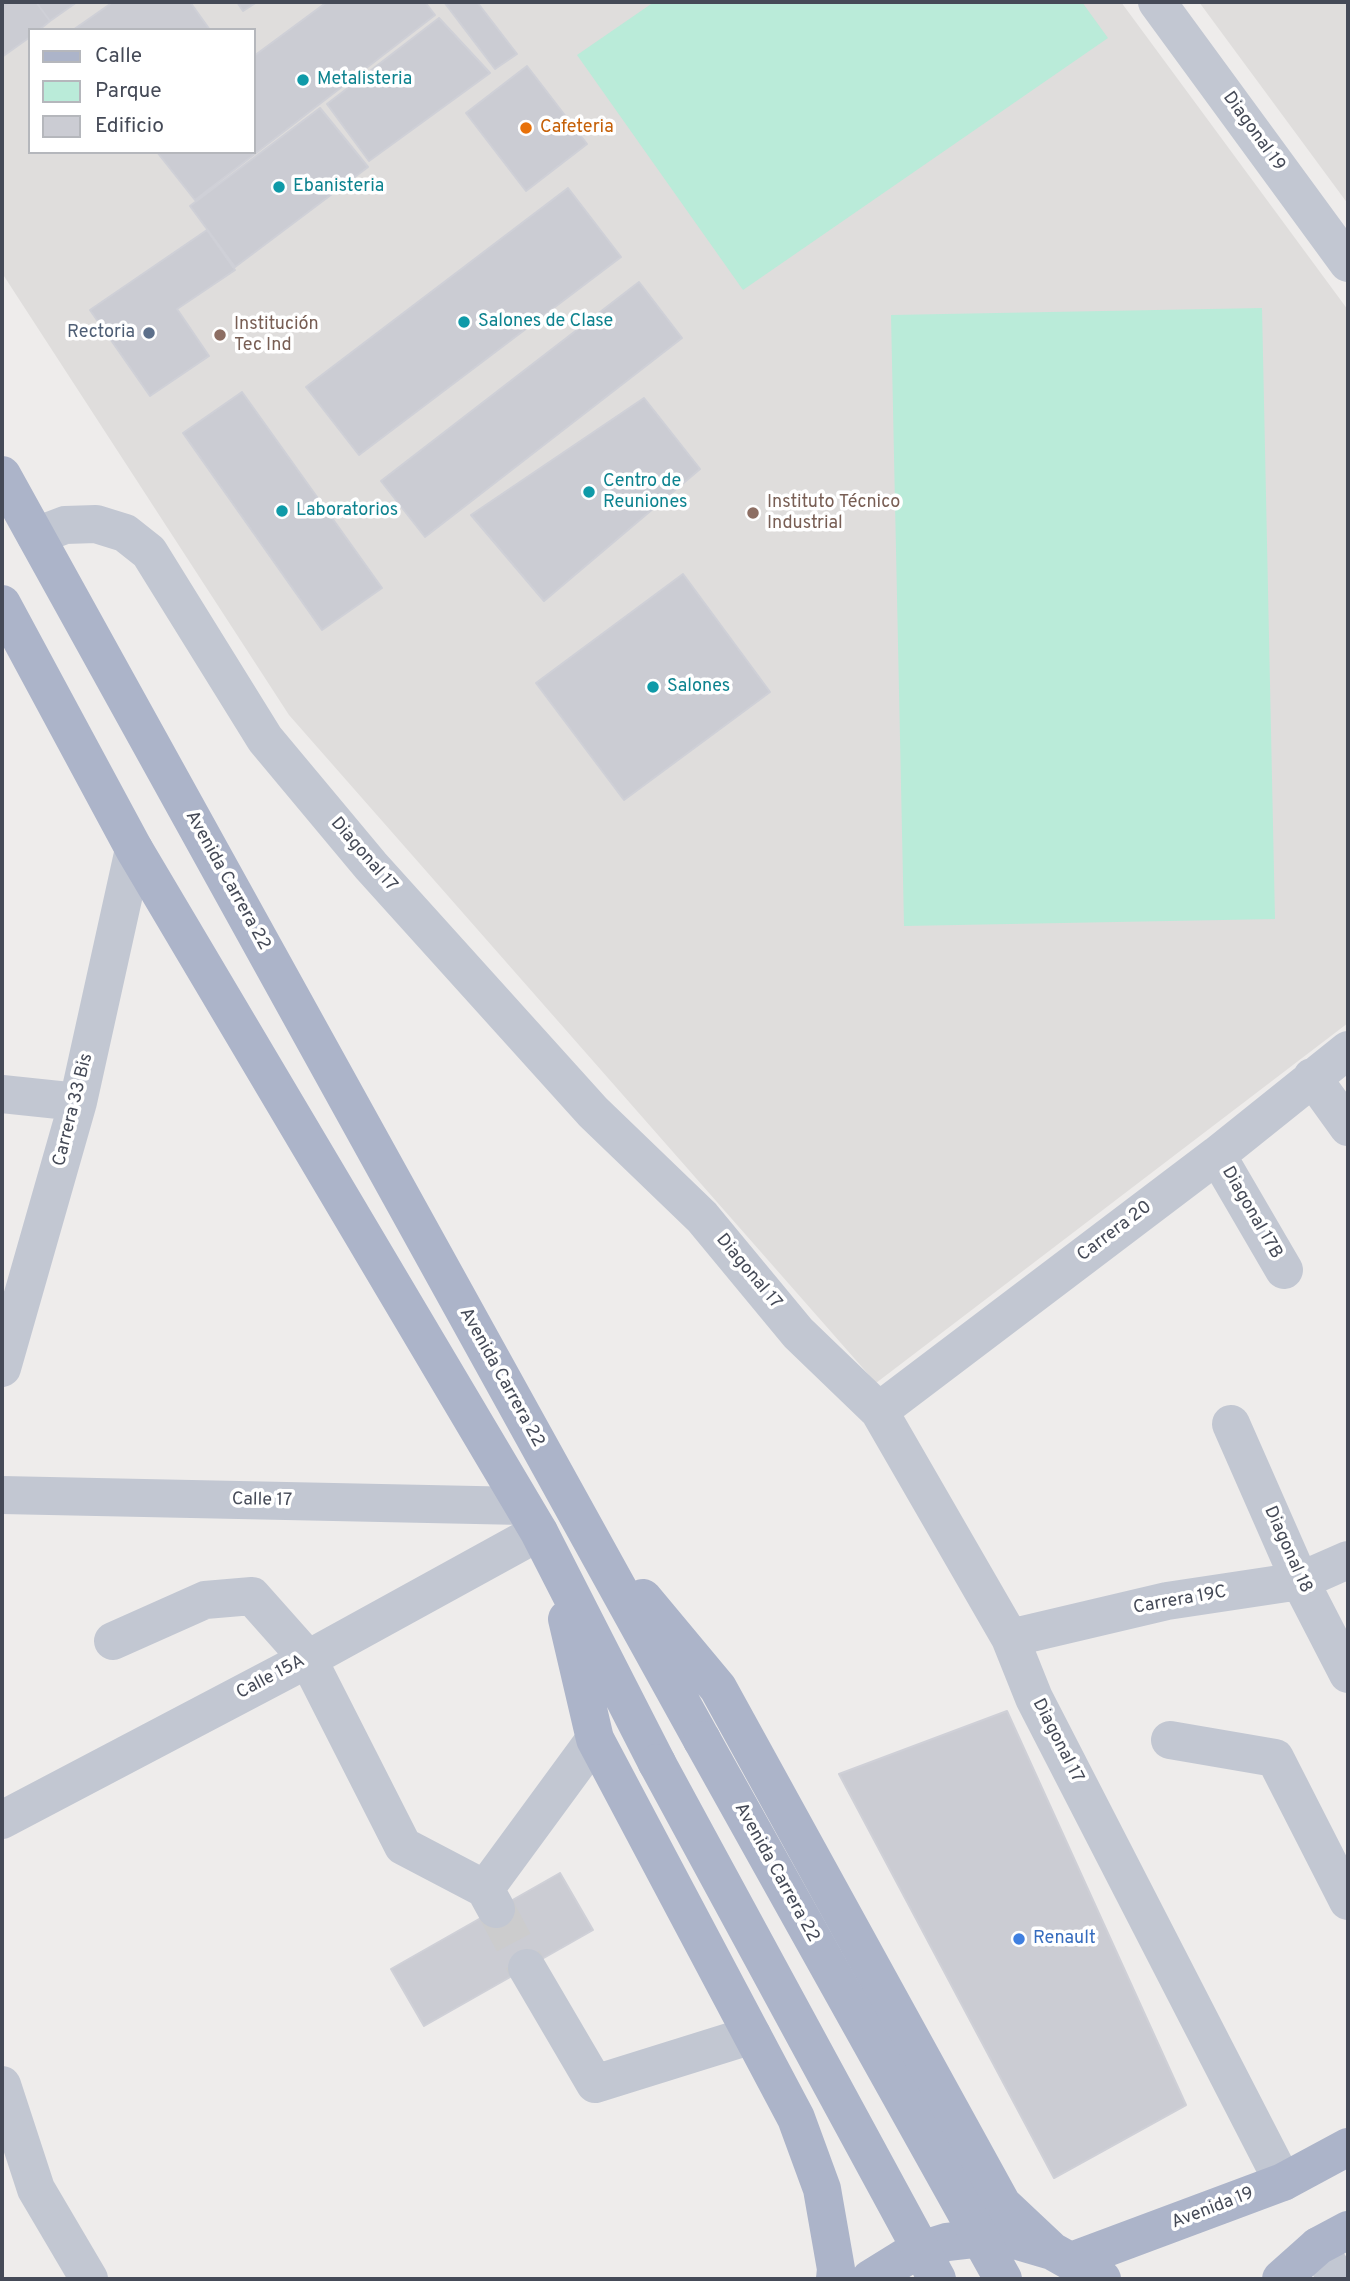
<!DOCTYPE html>
<html>
<head>
<meta charset="utf-8">
<style>
  body { margin:0 }
  #map { position:relative; width:1350px; height:2281px; overflow:hidden; background:#eeeceb; font-family:Overpass,sans-serif }
  canvas { display:block }
  .frame { position:absolute; inset:0; border:4px solid #454a57; pointer-events:none }
  .legend { position:absolute; left:28px; top:28px; width:228px; height:126px; box-sizing:border-box; background:#fff; border:2px solid #b5b7bc; margin:0; padding:9px 12px; list-style:none; font-size:21px; color:#454a57 }
  .legend li { display:flex; align-items:center; gap:14px; height:35px }
  .legend b { width:35px; border:2px solid #b5b7bc }
</style>
</head>
<body>
<div id="map">
<canvas width="1350" height="2281"></canvas>
<div class="frame"></div>
<ul class="legend">
<li><b style="height:9px;background:#acb4c9"></b>Calle</li>
<li><b style="height:19px;background:#baebd9"></b>Parque</li>
<li><b style="height:19px;background:#cbccd3"></b>Edificio</li>
</ul>
</div>
<script>
const context = document.querySelector('canvas').getContext('2d');
context.lineJoin = 'round';
function paint(path, color) { context.fillStyle = color; context.fill(path, 'evenodd'); }
const toPath = rows => new Path2D(rows.map(r => 'M' + r).join(''));
function stroke(path, color, width, dash) { context.strokeStyle = color; context.lineWidth = width; context.lineCap = dash ? 'butt' : 'round'; context.setLineDash(dash || []); context.stroke(path); }
function drawText(font, color, halo, rows, align = 'center') {
  context.font = font + ' Overpass,sans-serif'; context.lineWidth = 7; context.setLineDash([]); context.textBaseline = 'middle'; context.strokeStyle = halo; context.fillStyle = color; for (const [text, x, y, turn = 0] of rows) {
    context.save(); context.translate(x, y); context.rotate((+turn || 0) * Math.PI / 180); context.textAlign = isNaN(turn) ? turn : align; if (halo) context.strokeText(text, 0, 0); context.fillText(text, 0, 0); context.restore();
  }
}
paint(toPath([
  [2,2,1121,2,1348,310,1348,1023,876,1383,289,715,2,273],
  [30,30,254,30,254,152,30,152],
  [1199,2,1348,2,1348,204]
]), '#dfdddc');
paint(toPath([
  [654,2,1082,2,1108,38,743,290,577,55],
  [1262,308,1275,919,904,926,891,315]
]), '#baebd9');
const building = toPath([
  [2,2,36,2,50,21,39,30,30,30,30,37,2,57,2,2],
  [36,2,77,2,50,21,36,2],
  [113,2,190,2,210,30,73,30,113,2],
  [237,2,257,2,243,11,237,2],
  [327,2,425,2,435,15,195,200,157,152,254,152,254,56,327,2],
  [444,2,477,2,517,54,495,69,444,2],
  [439,18,490,73,369,161,327,104,439,18],
  [527,66,587,144,526,191,466,113,527,66],
  [320,108,368,167,235,267,190,206,320,108],
  [568,188,621,257,359,455,306,387,568,188],
  [207,230,235,270,177,309,209,356,150,396,90,310,207,230],
  [639,282,682,338,425,537,381,481,639,282],
  [242,392,382,588,322,630,183,433,242,392],
  [644,398,700,469,544,601,471,515,644,398],
  [683,574,770,692,624,800,536,683,683,574],
  [1007,1711,1186,2105,1054,2178,839,1774,1007,1711],
  [560,1873,593,1930,424,2026,391,1969,560,1873]
]);
paint(building, '#cbccd3');
stroke(building, '#cfd0d7', 2);
stroke(toPath([
  [496,1909,527,1968]
]), '#cccccd', 38, [38, 19]);
stroke(toPath([
  [1157,2,1348,263],
  [36,536,65,525,96,524,125,533,149,552,265,739,371,866,593,1112,702,1217,798,1333,879,1411,1010,1638,1034,1698,1283,2182],
  [1312,1077,1348,1127],
  [2,1094,78,1102],
  [1217,1155,1284,1270],
  [2,1368,78,1102,134,849],
  [879,1411,1217,1155,1348,1050],
  [1231,1424,1300,1581,1348,1674],
  [2,1495,523,1506],
  [1010,1638,1167,1601,1300,1581,1348,1560],
  [113,1641,205,1600,252,1596,308,1659,403,1846,485,1889,496,1909],
  [1170,1740,1275,1758,1348,1901],
  [2,1820,308,1659,539,1532],
  [485,1889,595,1739],
  [527,1968,595,2084,752,2035],
  [2,2085,36,2189,89,2279],
  [1318,2246,1337,2279]
]), '#c2c7d2', 38);
stroke(toPath([
  [2,475,702,1740],
  [2,604,134,849,539,1532,657,1763],
  [643,1598,718,1688,1002,2204,1052,2251],
  [567,1619,595,1739,796,2118,822,2189,836,2269,835,2279],
  [1074,2260,1283,2182,1348,2147],
  [870,2279,912,2253,947,2242,982,2238,1018,2241,1052,2251,1102,2279],
  [1281,2279,1318,2246,1348,2230]
]), '#acb4c9', 38);
stroke(toPath([
  [702,1740,1003,2279],
  [657,1763,937,2279]
]), '#acb4c9', 38);
for (const [x, y, r, color] of [
  [303,80,7,"#0f9aa8"],
  [526,128,7,"#e8710a"],
  [279,187,7,"#0f9aa8"],
  [464,322,7,"#0f9aa8"],
  [149,333,7,"#5c6f8a"],
  [220,335,7,"#8d6e63"],
  [589,492,7,"#0f9aa8"],
  [282,511,7,"#0f9aa8"],
  [753,513,7,"#8d6e63"],
  [653,687,7,"#0f9aa8"],
  [1019,1939,7,"#3f7fe0"]
]) { const dot = new Path2D(); dot.arc(x, y, r, 0, 2 * Math.PI); context.fillStyle = color; context.fill(dot); stroke(dot, '#fff', 2.5); }
drawText('18px', '#0d838f', '#fff', [
  ["Metalisteria",317,80],
  ["Ebanisteria",293,187],
  ["Salones de Clase",478,322],
  ["Centro de",603,482],
  ["Reuniones",603,503],
  ["Laboratorios",296,511],
  ["Salones",667,687]
], 'left');
drawText('18px', '#c56008', '#fff', [
  ["Cafeteria",540,128]
], 'left');
drawText('18px', '#454a57', '#fff', [
  ["Diagonal 19",1253,132,54],
  ["Diagonal 17",363,855,49],
  ["Avenida Carrera 22",227,881,61],
  ["Carrera 33 Bis",74,1110,-76],
  ["Diagonal 17B",1251,1213,60],
  ["Carrera 20",1115,1232,-37],
  ["Diagonal 17",748,1272,50],
  ["Avenida Carrera 22",501,1378,61],
  ["Calle 17",262,1501,1],
  ["Diagonal 18",1287,1550,66],
  ["Carrera 19C",1180,1601,-10],
  ["Calle 15A",271,1678,-28],
  ["Diagonal 17",1057,1741,63],
  ["Avenida Carrera 22",776,1873,61],
  ["Avenida 19",1213,2209,-21]
]);
drawText('18px', '#785e54', '#fff', [
  ["Institución",234,325],
  ["Tec Ind",234,346],
  ["Instituto Técnico",767,503],
  ["Industrial",767,524]
], 'left');
drawText('18px', '#4e5e75', '#fff', [
  ["Rectoria",135,333]
], 'right');
drawText('18px', '#366cbe', '#fff', [
  ["Renault",1033,1939]
], 'left');
</script>
</body>
</html>
